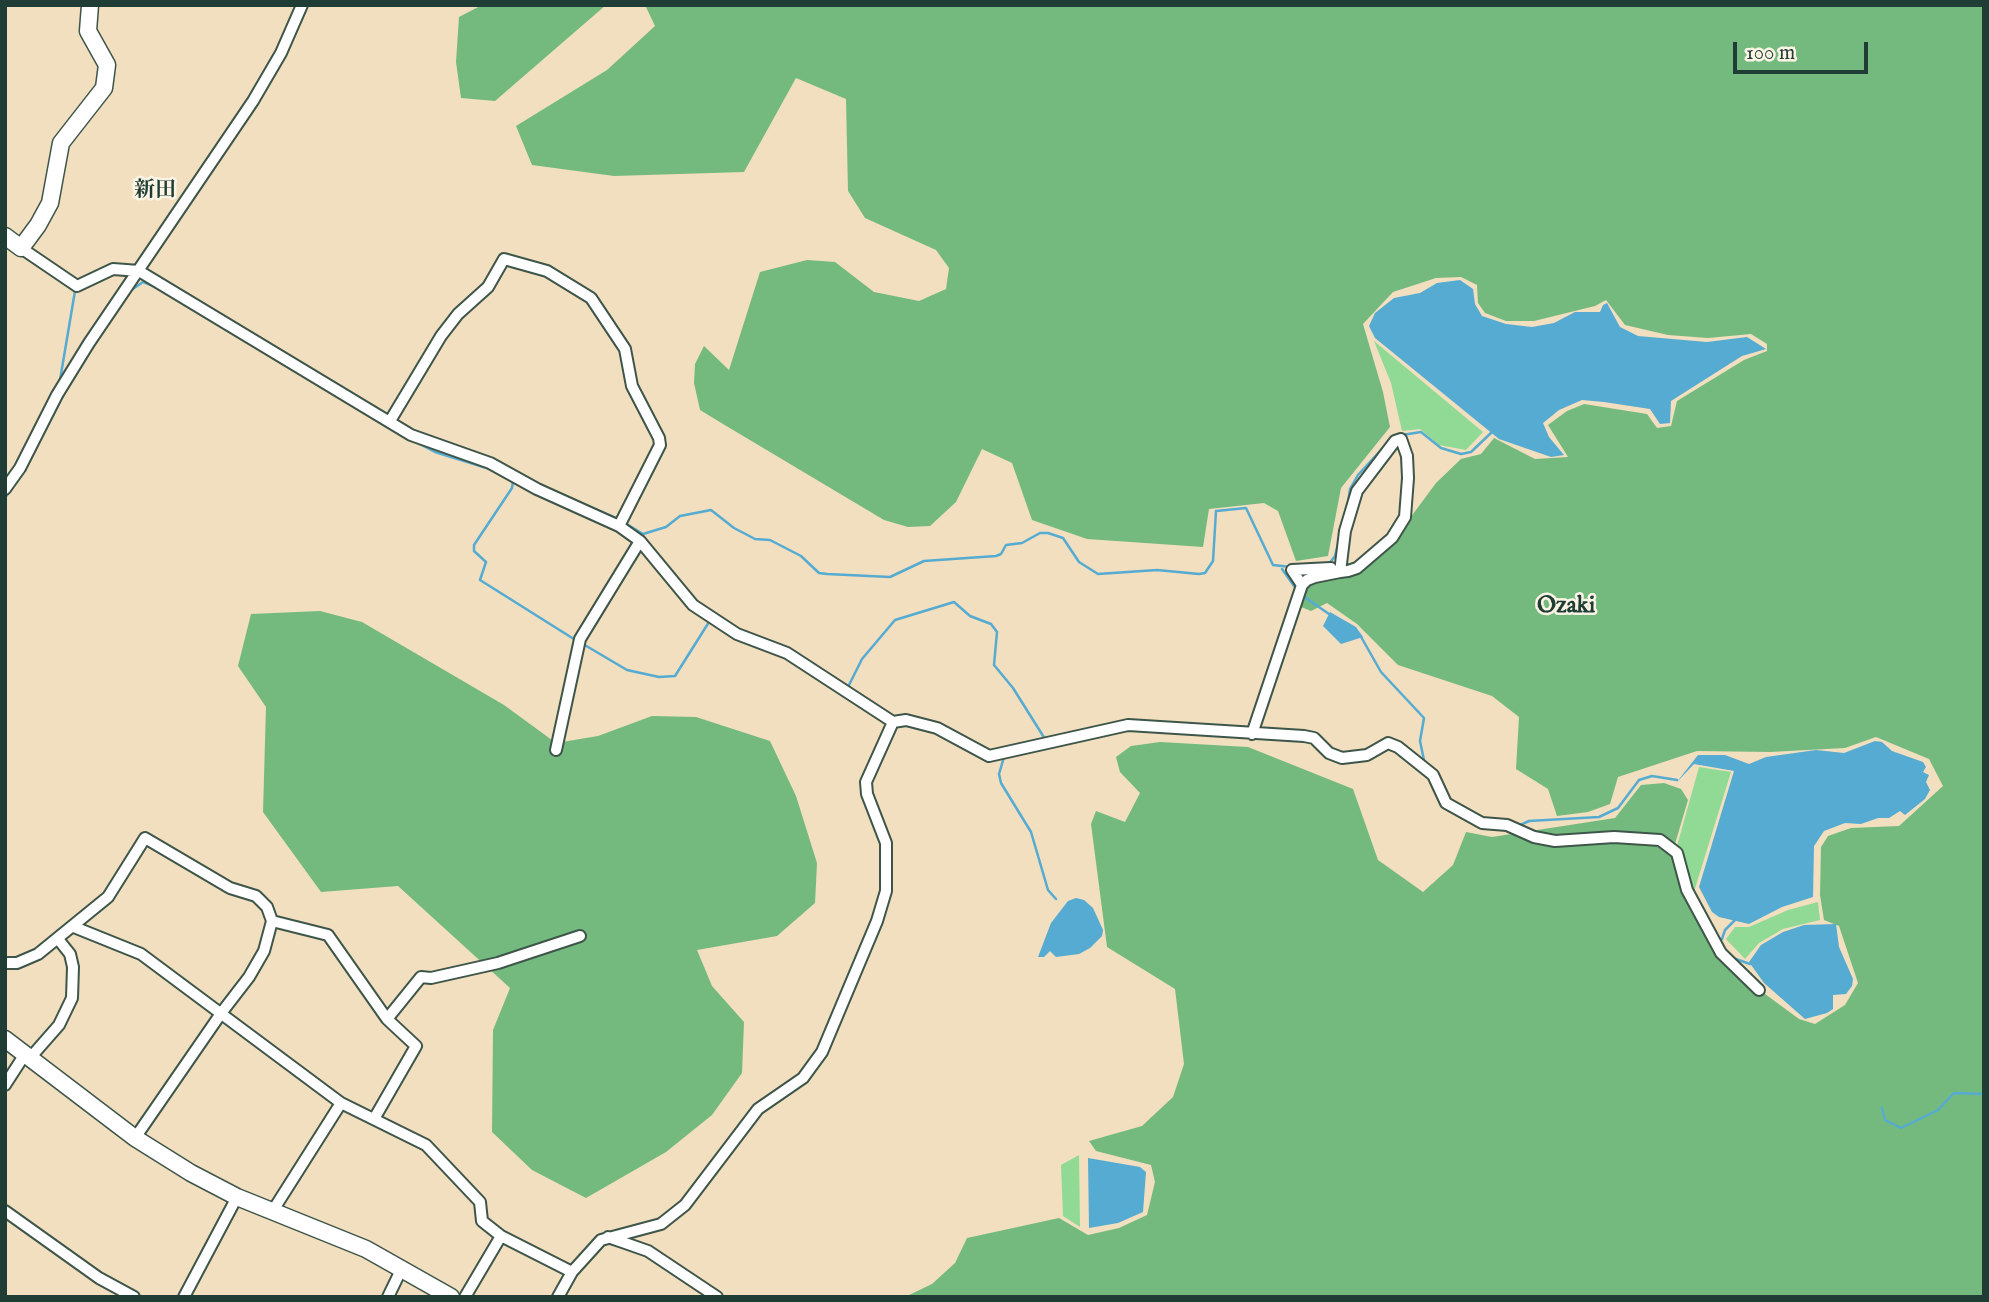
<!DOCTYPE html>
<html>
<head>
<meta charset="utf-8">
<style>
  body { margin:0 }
  #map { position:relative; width:1989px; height:1302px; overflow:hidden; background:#f1dfbf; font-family:"IM FELL English",serif }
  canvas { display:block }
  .frame { position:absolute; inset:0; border:7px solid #1f3d34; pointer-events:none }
  .scale { position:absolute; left:1733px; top:42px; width:135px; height:32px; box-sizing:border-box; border:4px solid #1f3d34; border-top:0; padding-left:9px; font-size:21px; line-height:24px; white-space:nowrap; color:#1f3d34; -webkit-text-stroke:5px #fcf5e5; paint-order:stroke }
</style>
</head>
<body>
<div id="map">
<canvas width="1989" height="1302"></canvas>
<div class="frame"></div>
<div class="scale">100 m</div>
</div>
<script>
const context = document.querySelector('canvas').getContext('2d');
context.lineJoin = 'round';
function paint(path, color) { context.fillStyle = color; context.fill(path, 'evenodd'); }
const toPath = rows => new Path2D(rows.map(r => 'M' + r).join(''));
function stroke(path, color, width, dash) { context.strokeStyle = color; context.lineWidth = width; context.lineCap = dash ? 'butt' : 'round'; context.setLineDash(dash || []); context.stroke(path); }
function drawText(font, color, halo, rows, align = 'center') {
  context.font = font + ' "IM FELL English","Noto Serif JP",serif'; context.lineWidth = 5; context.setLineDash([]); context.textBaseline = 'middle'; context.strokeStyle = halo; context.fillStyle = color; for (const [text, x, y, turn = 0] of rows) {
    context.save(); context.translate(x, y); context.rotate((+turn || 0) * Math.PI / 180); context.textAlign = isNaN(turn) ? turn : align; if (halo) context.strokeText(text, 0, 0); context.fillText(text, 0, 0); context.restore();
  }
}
paint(toPath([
  [1374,341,1483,432,1466,450,1439,445,1420,429,1402,431,1391,383],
  [1699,767,1731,772,1693,895,1677,846],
  [1818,902,1820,920,1783,929,1759,943,1745,959,1726,939,1735,927,1749,927,1788,910],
  [1079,1155,1080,1227,1063,1216,1061,1165]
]), '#91da95');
paint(toPath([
  [482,5,606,5,495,101,461,98,456,62,459,17],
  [645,5,1984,5,1984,1297,905,1297,932,1284,955,1263,967,1238,1059,1218,1088,1235,1119,1228,1147,1215,1155,1182,1151,1165,1096,1151,1089,1141,1142,1126,1173,1097,1184,1064,1175,989,1107,947,1091,824,1096,811,1125,822,1140,793,1120,772,1116,757,1131,746,1160,742,1248,747,1353,789,1378,860,1423,892,1453,865,1466,832,1492,837,1615,818,1641,785,1664,783,1681,789,1688,800,1672,854,1689,907,1723,963,1799,1019,1815,1024,1845,1005,1858,983,1839,926,1824,920,1820,895,1821,847,1828,836,1851,828,1899,826,1943,786,1929,759,1876,737,1845,748,1770,752,1697,751,1618,777,1610,804,1588,812,1557,816,1548,789,1516,769,1519,717,1492,696,1398,665,1357,624,1327,603,1311,611,1299,606,1308,582,1364,570,1396,537,1436,483,1461,459,1481,454,1494,438,1535,459,1568,457,1548,425,1567,411,1584,404,1647,414,1657,428,1671,426,1677,401,1744,360,1767,351,1767,344,1751,334,1708,338,1668,335,1625,325,1606,300,1595,306,1534,321,1506,321,1485,313,1478,303,1477,285,1461,277,1436,278,1393,292,1363,324,1383,392,1390,427,1341,488,1328,556,1296,561,1278,511,1264,503,1209,509,1203,547,1087,539,1032,520,1012,463,982,449,956,502,930,526,908,527,884,520,723,424,700,410,694,383,695,364,704,346,729,370,760,272,807,260,835,262,874,292,919,301,946,289,949,268,936,250,865,218,848,191,846,99,796,78,744,172,614,176,532,165,516,126,607,70,655,26],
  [320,611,362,622,504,705,556,743,598,736,652,716,696,717,770,741,796,796,817,863,815,903,777,936,697,950,712,986,744,1022,742,1073,712,1115,666,1152,586,1198,532,1170,492,1132,493,1030,510,988,398,886,321,892,263,812,266,707,238,666,251,614]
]), '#74ba7e');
paint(toPath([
  [1460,280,1473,289,1475,304,1482,316,1506,324,1532,327,1554,323,1575,312,1600,312,1603,305,1607,303,1620,327,1638,336,1707,342,1747,337,1766,349,1742,356,1671,401,1670,423,1660,424,1650,409,1604,402,1582,400,1559,410,1543,423,1549,437,1564,455,1551,457,1499,439,1375,338,1369,326,1375,313,1394,298,1420,293,1437,283],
  [1330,612,1356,627,1363,637,1341,644,1323,626],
  [1875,741,1882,742,1892,751,1923,762,1926,767,1923,772,1929,775,1926,782,1930,790,1925,799,1905,815,1900,811,1889,818,1878,818,1861,824,1845,823,1824,831,1814,846,1813,897,1782,907,1749,924,1719,917,1712,912,1699,887,1734,771,1694,764,1676,783,1698,755,1725,755,1749,764,1766,757,1816,750,1844,753],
  [1076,898,1084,900,1093,908,1103,930,1102,936,1090,948,1079,954,1056,957,1050,951,1044,957,1038,957,1051,923,1068,901],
  [1836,924,1839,947,1853,979,1852,986,1846,994,1833,995,1833,1009,1827,1013,1805,1019,1764,983,1749,962,1761,945,1783,932,1804,925],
  [1088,1158,1140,1167,1146,1172,1143,1212,1118,1223,1089,1228]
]), '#55abd1');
stroke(toPath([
  [88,354,130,291,143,282,156,287],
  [59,386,75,291],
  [53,415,66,390],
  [1402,435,1421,432,1441,448,1461,454,1471,452,1492,432],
  [414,441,435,452,493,470],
  [513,481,512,488,474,545,474,551,486,562,480,580,577,641],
  [549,489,620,520],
  [5,498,29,461],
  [1348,503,1350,489,1358,475,1392,438],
  [625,523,643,534,666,527,680,516,711,510,734,528,755,539,770,540,801,556,819,573,827,574,890,577,924,561,996,556,1001,554,1006,545,1022,543,1040,533,1048,533,1063,538,1079,562,1098,574,1157,570,1199,574,1205,573,1213,561,1216,511,1246,508,1273,565,1291,567],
  [1329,564,1335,556,1346,512],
  [1282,569,1294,586],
  [1303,596,1329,614],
  [1360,635,1381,672,1424,718,1420,741,1425,765],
  [583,644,627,670,659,677,675,676,709,622],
  [848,687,862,659,895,620,954,602,970,616,991,624,997,632,994,665,1013,688,1045,739],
  [1004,757,999,774,1001,783,1031,832,1048,890,1056,899],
  [1518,826,1529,821,1599,817,1618,808,1639,780,1652,776,1677,780],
  [1722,939,1725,930,1735,920],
  [1733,958,1750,964],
  [71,1099,118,1135],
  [1882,1108,1885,1120,1901,1128,1938,1110,1954,1093,1984,1094],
  [610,1244,621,1247],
  [670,1272,696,1289]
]), '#55abd1', 2.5);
const street = toPath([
  [21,248,77,286,113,269,139,271,411,435,490,463,537,489,619,526,640,541,693,605,737,634,787,653,893,722,906,720,937,728,989,756,1128,725,1304,736,1314,738,1329,753,1342,758,1367,755,1388,743,1398,747,1433,775,1446,803,1482,823,1507,825,1534,837,1555,841,1614,837,1660,840,1677,853,1687,890,1721,953,1759,990],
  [390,421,441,336,458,314,488,287,504,259,547,271,591,298,625,349,632,386,659,438,660,445,619,526],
  [5,489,20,468,57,395,89,343,253,101,281,53,302,5],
  [1302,585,1292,570,1331,568],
  [1252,734,1302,585,1307,580,1315,577,1340,572,1348,571,1357,568,1392,538,1405,517,1408,478,1407,456,1401,439,1395,441,1357,491,1345,531,1340,572],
  [556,750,580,639,640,541],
  [272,921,328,935,387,1019],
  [74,927,141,954,341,1103,426,1145,480,1202,482,1221,501,1236,572,1272],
  [5,963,17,963,38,954,108,897,145,838,230,888,256,896,267,907,272,921,264,951,249,977,222,1012,135,1138],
  [30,1058,59,1025,72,998,73,967,70,954,58,939],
  [5,1085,25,1054],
  [374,1119,416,1046,387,1019,421,977,431,978,498,963,580,936],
  [5,1211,99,1278,134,1297],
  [272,1212,341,1103],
  [608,1237,648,1251,717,1297],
  [184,1297,237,1197],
  [388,1297,402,1268],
  [465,1297,501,1236],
  [558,1297,572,1272,601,1240,661,1224,685,1205,758,1109,803,1078,822,1052,877,921,886,891,886,843,867,794,866,782,893,722]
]);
const secondary = toPath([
  [5,236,21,248,38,225,50,203,61,143,104,88,107,65,88,31,90,5],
  [5,1039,135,1138,191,1173,237,1197,366,1249,451,1297]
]);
stroke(street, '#3e5549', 14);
stroke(secondary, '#3e5549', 19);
stroke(street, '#fff', 10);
stroke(secondary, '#fff', 16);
drawText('bold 21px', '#1f3d34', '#fcf5e5', [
  ["新田",155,192]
]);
drawText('bold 23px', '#1f3d34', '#fcf5e5', [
  ["Ozaki",1566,607]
]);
</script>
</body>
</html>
